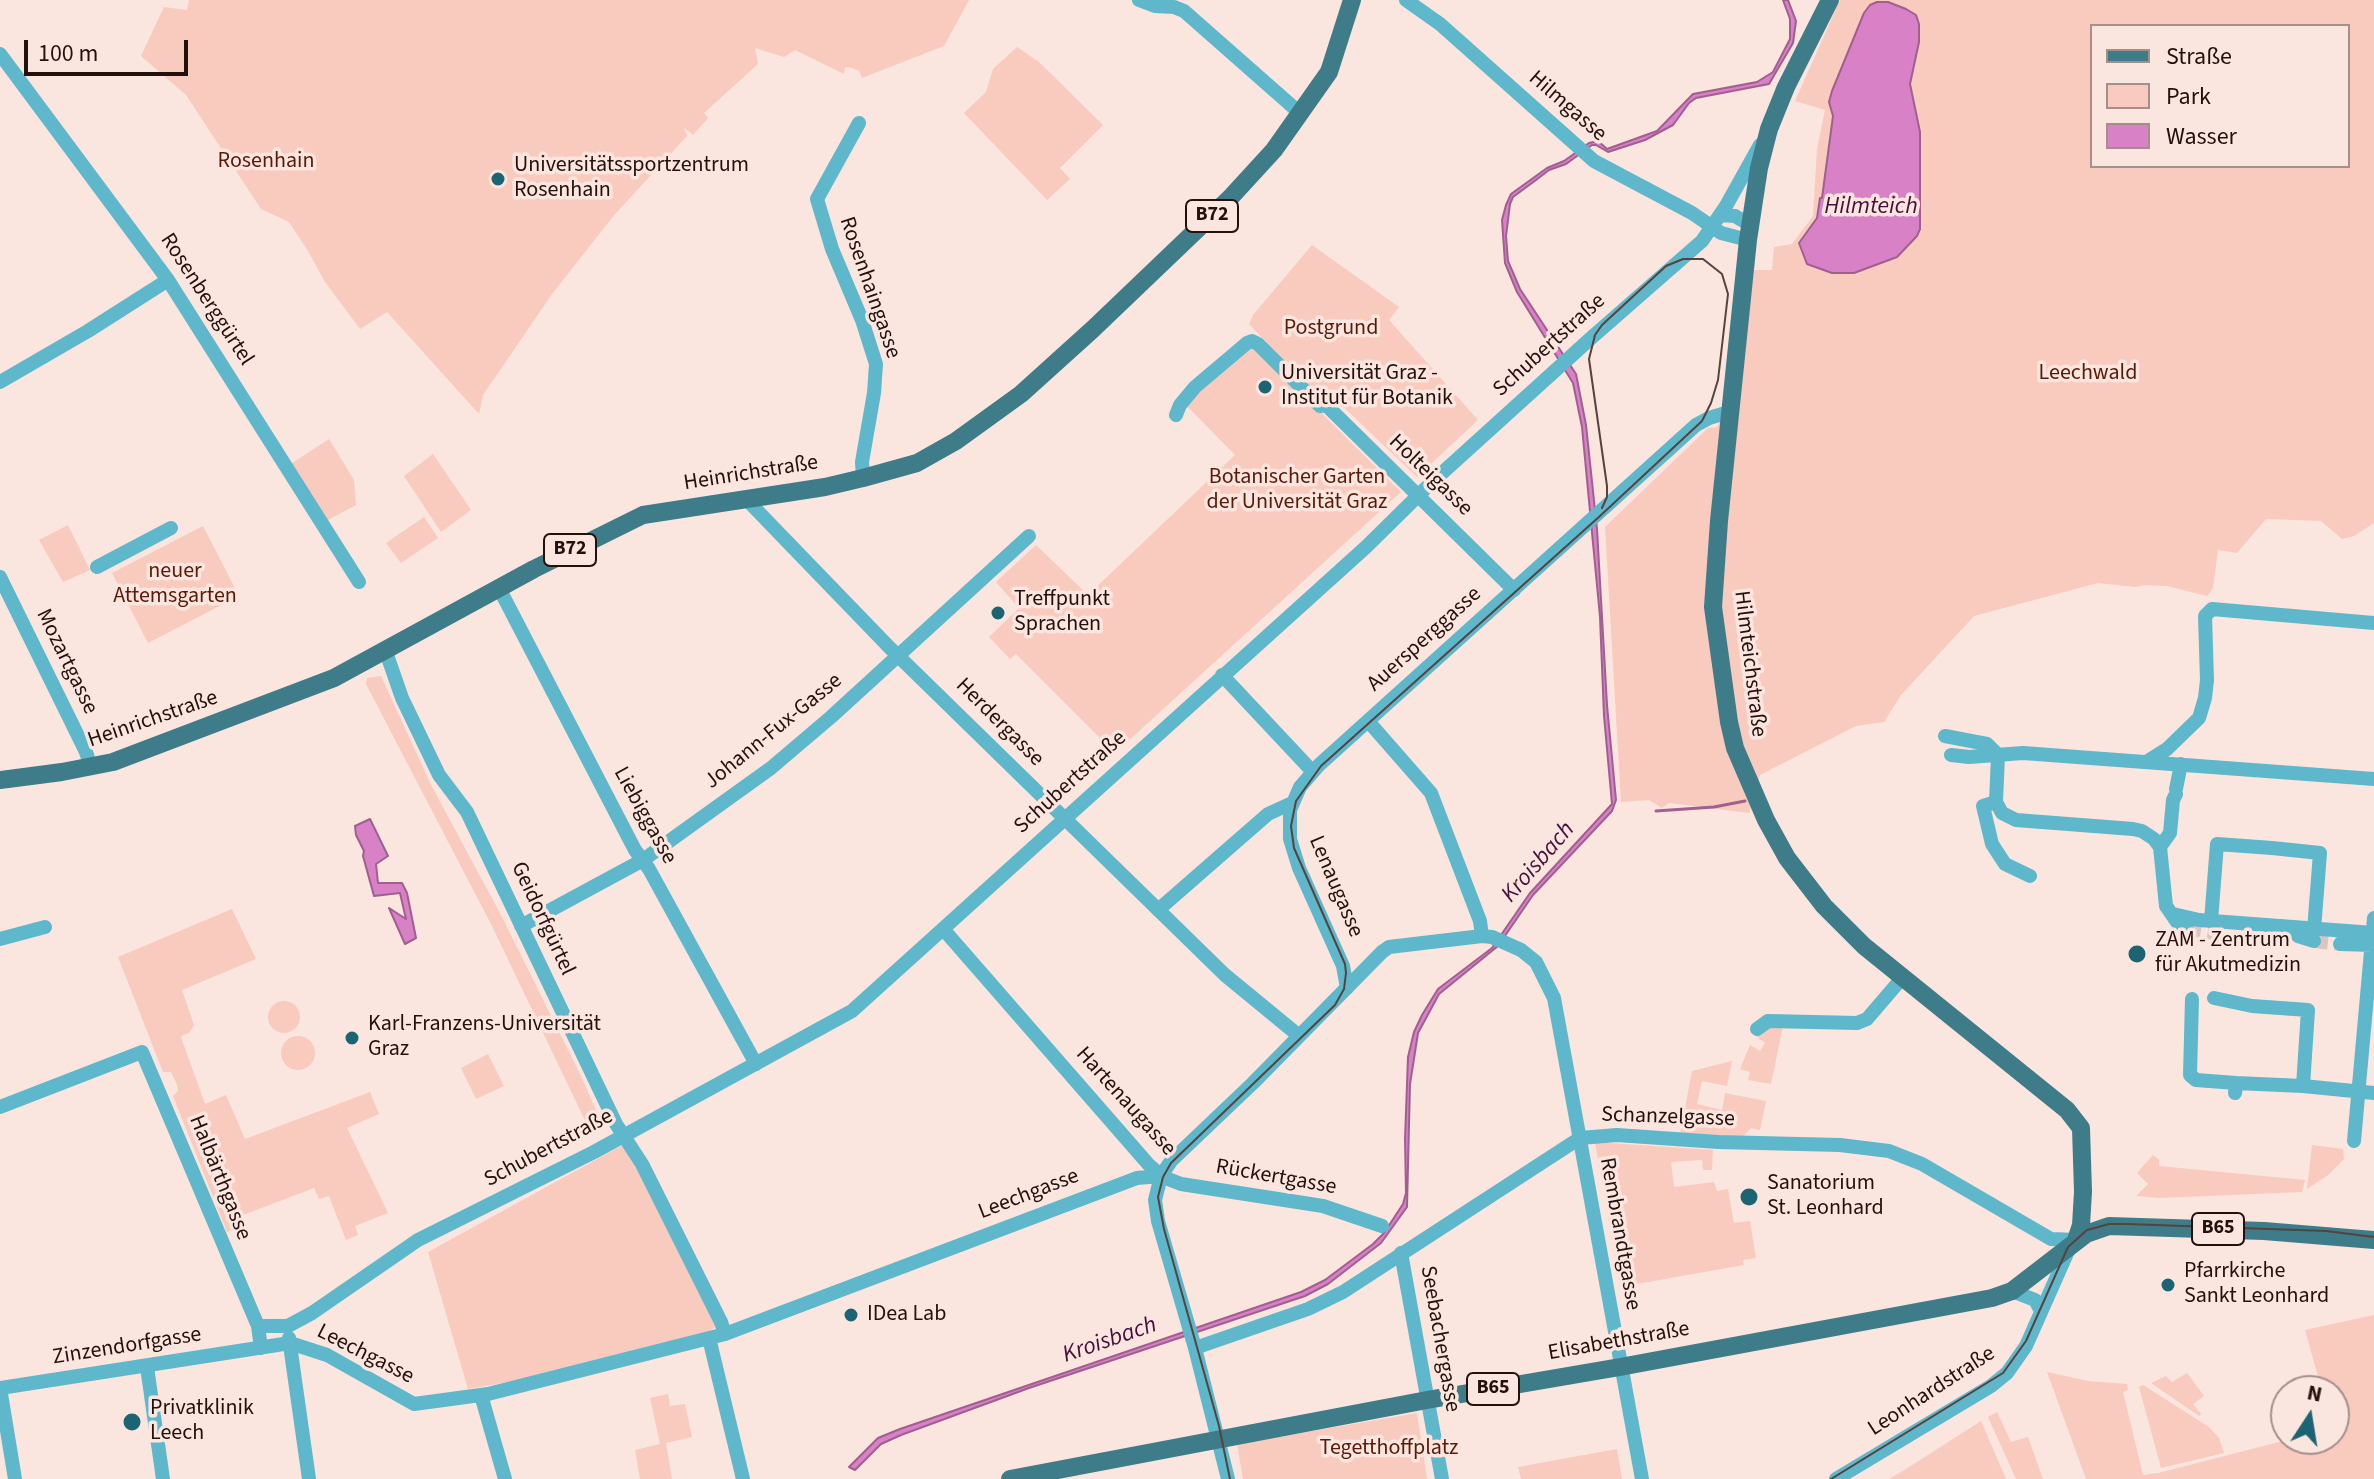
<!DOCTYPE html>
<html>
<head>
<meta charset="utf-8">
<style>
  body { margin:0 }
  #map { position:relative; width:2374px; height:1479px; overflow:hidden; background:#fbe5df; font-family:"Source Sans 3",sans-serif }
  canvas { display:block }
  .legend { position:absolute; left:2090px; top:24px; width:260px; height:144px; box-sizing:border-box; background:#fbe5df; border:2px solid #a4908b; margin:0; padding:10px 14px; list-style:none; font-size:24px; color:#22110c }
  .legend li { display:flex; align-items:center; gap:16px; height:40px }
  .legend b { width:40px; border:2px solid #a4908b }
  .north { position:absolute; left:2270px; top:1375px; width:80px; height:80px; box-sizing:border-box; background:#fbe5df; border:2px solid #a4908b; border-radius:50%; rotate:12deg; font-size:22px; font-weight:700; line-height:32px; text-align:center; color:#22110c }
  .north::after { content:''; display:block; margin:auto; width:28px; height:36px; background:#1c6473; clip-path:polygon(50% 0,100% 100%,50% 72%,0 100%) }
  .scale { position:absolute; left:24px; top:40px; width:164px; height:36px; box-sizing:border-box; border:4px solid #22110c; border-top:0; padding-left:10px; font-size:24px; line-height:28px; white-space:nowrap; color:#22110c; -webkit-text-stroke:6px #fbe5df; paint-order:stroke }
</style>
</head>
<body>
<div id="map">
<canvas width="2374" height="1479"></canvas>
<ul class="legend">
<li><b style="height:10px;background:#3e7c8a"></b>Straße</li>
<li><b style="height:22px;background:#f9cabe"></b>Park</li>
<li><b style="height:22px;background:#d881c7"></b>Wasser</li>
</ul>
<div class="north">N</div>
<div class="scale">100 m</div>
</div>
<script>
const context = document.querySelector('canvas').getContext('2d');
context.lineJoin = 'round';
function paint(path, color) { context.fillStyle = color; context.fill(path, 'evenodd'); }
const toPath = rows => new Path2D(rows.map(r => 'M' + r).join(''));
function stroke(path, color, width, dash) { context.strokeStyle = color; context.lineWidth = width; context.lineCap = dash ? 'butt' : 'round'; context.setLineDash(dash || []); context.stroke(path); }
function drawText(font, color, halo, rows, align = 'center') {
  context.font = font + ' "Source Sans 3",sans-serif'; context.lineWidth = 7; context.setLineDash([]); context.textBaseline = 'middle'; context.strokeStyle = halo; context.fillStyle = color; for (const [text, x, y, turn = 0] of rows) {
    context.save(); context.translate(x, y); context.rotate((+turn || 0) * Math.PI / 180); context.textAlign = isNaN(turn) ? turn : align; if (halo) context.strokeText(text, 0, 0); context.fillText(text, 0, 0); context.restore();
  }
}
paint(toPath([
  [189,0,969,0,944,46,862,78,859,71,852,68,845,67,844,74,795,50,784,57,755,48,758,64,704,113,708,118,693,135,684,128,687,136,615,214,552,294,483,395,479,414,387,312,360,329,325,282,308,251,289,222,261,209,186,95,141,56,164,7,187,10],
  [1840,0,2374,0,2374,523,2354,536,2342,539,2321,521,2266,519,2237,553,2218,550,2213,588,2207,596,2167,586,2145,585,2135,587,2098,583,1974,616,1901,695,1884,722,1856,726,1760,775,1749,813,1669,803,1662,808,1649,800,1621,802,1605,527,1708,428,1717,427,1740,382,1754,270,1772,270,1774,247,1792,244,1813,216,1817,149,1825,110,1795,101],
  [2092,26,2348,26,2348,166,2092,166],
  [1017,47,1039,62,1103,125,1060,168,1070,179,1047,200,964,113,986,92,993,69],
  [1312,245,1399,307,1389,320,1478,420,1417,477,1333,397,1320,399,1249,324,1253,315],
  [1251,343,1401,492,1115,753,1016,654,1010,659,989,637,1019,608,996,582,1036,545,1088,595,1235,455,1184,403],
  [329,439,354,480,356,505,326,521,291,464],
  [433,454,471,510,441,532,404,476],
  [424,517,438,538,401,563,386,543],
  [68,525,90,570,63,582,39,540],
  [203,526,239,596,148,643,112,573],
  [381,676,431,785,502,917,579,1072,603,1126,601,1130,591,1133,492,926,366,684,367,678],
  [232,909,256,959,182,990,194,1025,189,1033,181,1036,183,1043,205,1104,226,1095,245,1139,370,1092,379,1114,347,1128,388,1213,355,1226,358,1235,346,1240,329,1196,319,1199,314,1188,230,1220,233,1230,227,1232,173,1096,178,1091,177,1085,171,1072,163,1072,118,957],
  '268 1017a16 16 0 1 1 32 0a16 16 0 1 1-32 0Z',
  [1783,1026,1771,1084,1748,1080,1750,1072,1740,1069,1750,1045,1760,1051,1765,1043,1756,1036,1761,1028],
  '281 1053a17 17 0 1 1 34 0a17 17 0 1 1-34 0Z',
  [488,1054,504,1086,476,1099,461,1068],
  [1732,1061,1727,1086,1702,1081,1697,1104,1722,1110,1725,1093,1766,1101,1760,1130,1751,1128,1741,1139,1680,1135,1692,1071],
  [1595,1142,1713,1150,1712,1170,1703,1170,1702,1160,1671,1162,1674,1187,1714,1182,1717,1191,1728,1189,1734,1223,1750,1221,1756,1258,1743,1260,1744,1265,1620,1287],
  [631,1143,721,1322,711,1330,562,1372,468,1389,428,1252,621,1146],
  [2312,1145,2343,1149,2344,1159,2328,1175,2307,1189],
  [2153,1155,2159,1160,2159,1166,2305,1180,2302,1192,2159,1198,2136,1196,2148,1184,2137,1173],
  [2374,1315,2374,1479,2086,1479,2047,1372,2088,1381,2127,1384,2128,1390,2123,1392,2143,1475,2158,1473,2291,1439,2334,1439,2334,1391,2322,1391,2305,1330],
  [2187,1373,2204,1396,2193,1404,2201,1414,2199,1416,2151,1383,2166,1376,2172,1382],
  [2143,1385,2209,1427,2219,1438,2224,1453,2161,1468,2139,1387],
  [668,1394,670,1406,685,1404,692,1437,666,1443,672,1479,640,1479,635,1450,660,1444,650,1398],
  [1997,1412,2011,1442,2028,1437,2043,1479,2016,1479,1988,1417],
  [1417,1413,1427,1479,1243,1479,1237,1444],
  [1981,1421,2006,1479,1889,1479,1906,1469],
  [1617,1449,1622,1479,1521,1479,1518,1467]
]), '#f9cabe');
const water = toPath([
  [1783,0,1788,0,1796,21,1793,43,1769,84,1696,98,1689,103,1673,125,1645,140,1608,152,1596,145,1592,145,1566,164,1549,170,1536,180,1513,197,1510,204,1506,236,1508,261,1520,289,1576,374,1586,425,1597,529,1607,705,1616,800,1612,811,1533,895,1498,946,1439,994,1418,1033,1410,1084,1407,1207,1381,1243,1328,1284,1305,1296,1029,1388,901,1435,881,1444,855,1470,849,1467,878,1438,900,1429,1301,1292,1325,1280,1373,1244,1384,1233,1403,1204,1406,1193,1405,1139,1408,1057,1414,1032,1422,1015,1438,989,1492,948,1530,893,1612,804,1604,716,1600,617,1582,427,1573,383,1517,292,1505,263,1502,220,1506,205,1511,194,1547,168,1564,161,1589,143,1598,141,1607,149,1657,131,1693,94,1757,82,1773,72,1790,39,1790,19,1783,0],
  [1877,2,1888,2,1906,9,1916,15,1919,24,1919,42,1910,84,1920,132,1920,229,1917,236,1897,257,1854,273,1832,273,1807,264,1799,243,1817,218,1820,198,1822,198,1833,116,1829,102,1832,91,1864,13,1870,5,1877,2],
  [370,819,388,856,376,864,378,883,402,883,407,893,416,938,405,944,389,908,406,919,400,893,374,896,363,856,364,851,356,835,355,826,370,819]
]);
paint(water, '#d881c7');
stroke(water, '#a15f8f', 2);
stroke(toPath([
  [1656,811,1714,807,1745,801]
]), '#a15f8f', 3);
stroke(toPath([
  [2187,929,2220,934],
  [2314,941,2340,944]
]), '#dac5bf', 14, [14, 7]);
stroke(toPath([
  [1139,0,1155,6,1174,7,1184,11,1301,114],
  [1406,0,1440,24,1594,161,1692,213,1721,233,1748,240],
  [0,54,168,280,359,582],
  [859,123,817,199,832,249,862,320,876,364,874,393,862,462,863,478],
  [1720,215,1735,216,1750,225],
  [0,382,88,331,168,280],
  [1176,415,1180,405,1195,387,1247,343,1252,341,1258,344,1320,406,1326,405,1514,590],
  [747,500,889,647,1225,975,1298,1035],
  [97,567,171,528],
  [0,577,86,752,91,767],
  [499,588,635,850,649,869,756,1064],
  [386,652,402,698,439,775,467,812,616,1124,642,1164,721,1322,725,1334],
  [1222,675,1313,772],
  [1368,721,1431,793,1480,921,1482,936],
  [1945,736,1987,744,1998,755],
  [1951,755,1969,757,2023,753,2374,779],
  [1998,755,1996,802,2002,813,2016,820,2133,829,2142,831,2154,839,2160,847,2166,906,2177,922,2187,929],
  [2148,761,2167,749,2199,718,2205,698,2207,680,2205,616,2212,609,2374,623],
  [2176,789,2181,764],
  [1996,802,1983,806,1992,844,2005,864,2030,876],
  [2160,847,2170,833,2173,800,2176,794],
  [1158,910,1268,814,1292,803],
  [2173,914,2199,920,2374,933],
  [2211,921,2217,844,2272,848,2320,853,2314,930],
  [521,926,643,860,771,768,831,717,1029,536],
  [2293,928,2298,936,2314,941],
  [944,930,1149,1165,1163,1177,1181,1184,1323,1206,1382,1226],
  [0,939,45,927],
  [2340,944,2372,945],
  [1347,988,1343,966,1299,868,1290,839,1290,810,1300,787,1319,765,1696,425,1709,418,1729,412],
  [2214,998,2252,1006,2308,1010,2303,1086],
  [2192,999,2190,1075,2196,1080,2236,1083],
  [1757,1029,1768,1021,1857,1023,1867,1019,1903,977],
  [2235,1093,2236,1083,2303,1086,2374,1093],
  [0,1107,142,1052,258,1326,261,1348],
  [2354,1141,2374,918],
  [1401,1253,1442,1479],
  [2012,1291,2035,1300,2041,1311],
  [258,1326,288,1326,312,1313,418,1240,594,1152,852,1011,1366,547,1431,483,1590,339,1702,241,1726,206,1760,145],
  [289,1338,309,1479],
  [709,1338,743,1479],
  [1195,1348,1308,1309,1343,1292,1580,1138,1617,1135,1718,1142,1840,1145,1889,1151,1922,1164,2051,1239,2076,1240],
  [147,1367,163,1479],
  [0,1388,290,1343,327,1355,414,1404,488,1394,725,1334,1137,1178,1161,1176],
  [0,1388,15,1479],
  [481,1395,505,1479],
  [1228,1479,1195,1348,1158,1221,1155,1200,1161,1176,1171,1161,1253,1083,1382,952,1389,947,1482,936,1492,937,1521,950,1536,962,1554,998,1642,1479],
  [1836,1479,1991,1386,2007,1373,2026,1346,2069,1249]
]), '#5fb7cb', 14);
stroke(toPath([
  [1830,0,1786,87,1769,129,1759,168,1748,240,1719,521,1713,607,1729,722,1735,748,1766,820,1787,858,1824,906,1864,946,2067,1110,2081,1128,2083,1192,2081,1225,2076,1240],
  [0,780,62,772,113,762,334,678,534,569,643,515,825,487,863,478,917,463,956,441,1021,394,1093,329,1230,198,1274,150,1329,72,1352,0],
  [1010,1479,1427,1400,1620,1367,1992,1298,2012,1291,2086,1234,2109,1226,2264,1231,2374,1240]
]), '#3e7c8a', 18);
stroke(toPath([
  [1230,1479,1219,1426,1164,1229,1158,1197,1163,1177,1171,1163,1335,1005,1344,989,1346,973,1345,964,1294,848,1291,826,1296,801,1321,766,1600,516,1702,421,1711,403,1718,380,1728,294,1722,274,1703,259,1683,259,1666,266,1602,325,1595,335,1589,359,1607,486,1607,497,1602,508],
  [1831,1479,2003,1373,2026,1341,2068,1247,2087,1230,2109,1224,2127,1224,2326,1231,2374,1237]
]), '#55433e', 2);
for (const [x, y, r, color] of [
  [498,179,8,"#1c6473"],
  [1265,387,8,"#1c6473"],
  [998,613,8,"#1c6473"],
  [2137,954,10,"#1c6473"],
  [352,1038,8,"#1c6473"],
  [1749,1197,10,"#1c6473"],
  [2168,1285,8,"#1c6473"],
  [851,1315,8,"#1c6473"],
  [132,1422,10,"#1c6473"]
]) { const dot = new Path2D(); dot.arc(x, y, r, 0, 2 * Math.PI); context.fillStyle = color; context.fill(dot); stroke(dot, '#fbe5df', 3); }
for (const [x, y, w] of [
  [1212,216,52],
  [570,550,52],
  [2218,1229,52],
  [1493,1389,52]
]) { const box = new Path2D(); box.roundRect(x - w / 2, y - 16, w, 32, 6); context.fillStyle = '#fbe5df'; context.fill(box); stroke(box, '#22110c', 2); }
drawText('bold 20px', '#22110c', null, [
  ["B72",1212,216],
  ["B72",570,550],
  ["B65",2218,1229],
  ["B65",1493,1389]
]);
drawText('22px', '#22110c', '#fbe5df', [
  ["Hilmgasse",1567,107,41],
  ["Rosenhaingasse",869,288,71],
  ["Rosenberggürtel",206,300,57],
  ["Schubertstraße",1550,346,-42],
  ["Heinrichstraße",751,474,-9],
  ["Holteigasse",1430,476,44],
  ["Auersperggasse",1425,640,-42],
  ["Mozartgasse",66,662,64],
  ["Hilmteichstraße",1749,664,83],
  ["Heinrichstraße",153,720,-19],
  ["Herdergasse",999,723,45],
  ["Johann-Fux-Gasse",774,732,-39],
  ["Schubertstraße",1071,783,-42],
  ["Liebiggasse",644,816,61],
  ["Lenaugasse",1335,887,67],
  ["Geidorfgürtel",542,919,65],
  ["Hartenaugasse",1125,1102,48],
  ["Schanzelgasse",1668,1118,2],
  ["Schubertstraße",549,1149,-28],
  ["Halbärthgasse",219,1178,68],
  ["Rückertgasse",1276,1178,10],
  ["Leechgasse",1029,1195,-21],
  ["Rembrandtgasse",1619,1234,80],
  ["Seebachergasse",1439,1339,80],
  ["Elisabethstraße",1619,1342,-10],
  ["Zinzendorfgasse",127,1347,-9],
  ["Leechgasse",365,1355,27],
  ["Leonhardstraße",1932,1392,-33]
]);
drawText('22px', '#5b1908', '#fbe5df', [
  ["Rosenhain",266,162],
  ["Postgrund",1331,329],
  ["Leechwald",2088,374],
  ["Botanischer Garten",1297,478],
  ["der Universität Graz",1297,503],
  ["neuer",175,572],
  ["Attemsgarten",175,597],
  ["Tegetthoffplatz",1389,1449]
]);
drawText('22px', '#22110c', '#fbe5df', [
  ["Universitätssportzentrum",514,166],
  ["Rosenhain",514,191],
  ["Universität Graz -",1281,374],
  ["Institut für Botanik",1281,399],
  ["Treffpunkt",1014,600],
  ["Sprachen",1014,625],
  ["ZAM - Zentrum",2155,941],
  ["für Akutmedizin",2155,966],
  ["Karl-Franzens-Universität",368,1025],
  ["Graz",368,1050],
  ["Sanatorium",1767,1184],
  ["St. Leonhard",1767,1209],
  ["Pfarrkirche",2184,1272],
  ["Sankt Leonhard",2184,1297],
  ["IDea Lab",867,1315],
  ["Privatklinik",150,1409],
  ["Leech",150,1434]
], 'left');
drawText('italic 24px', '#46103e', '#fbe5df', [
  ["Hilmteich",1871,208],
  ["Kroisbach",1539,863,-49],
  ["Kroisbach",1110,1341,-19]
]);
</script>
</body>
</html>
